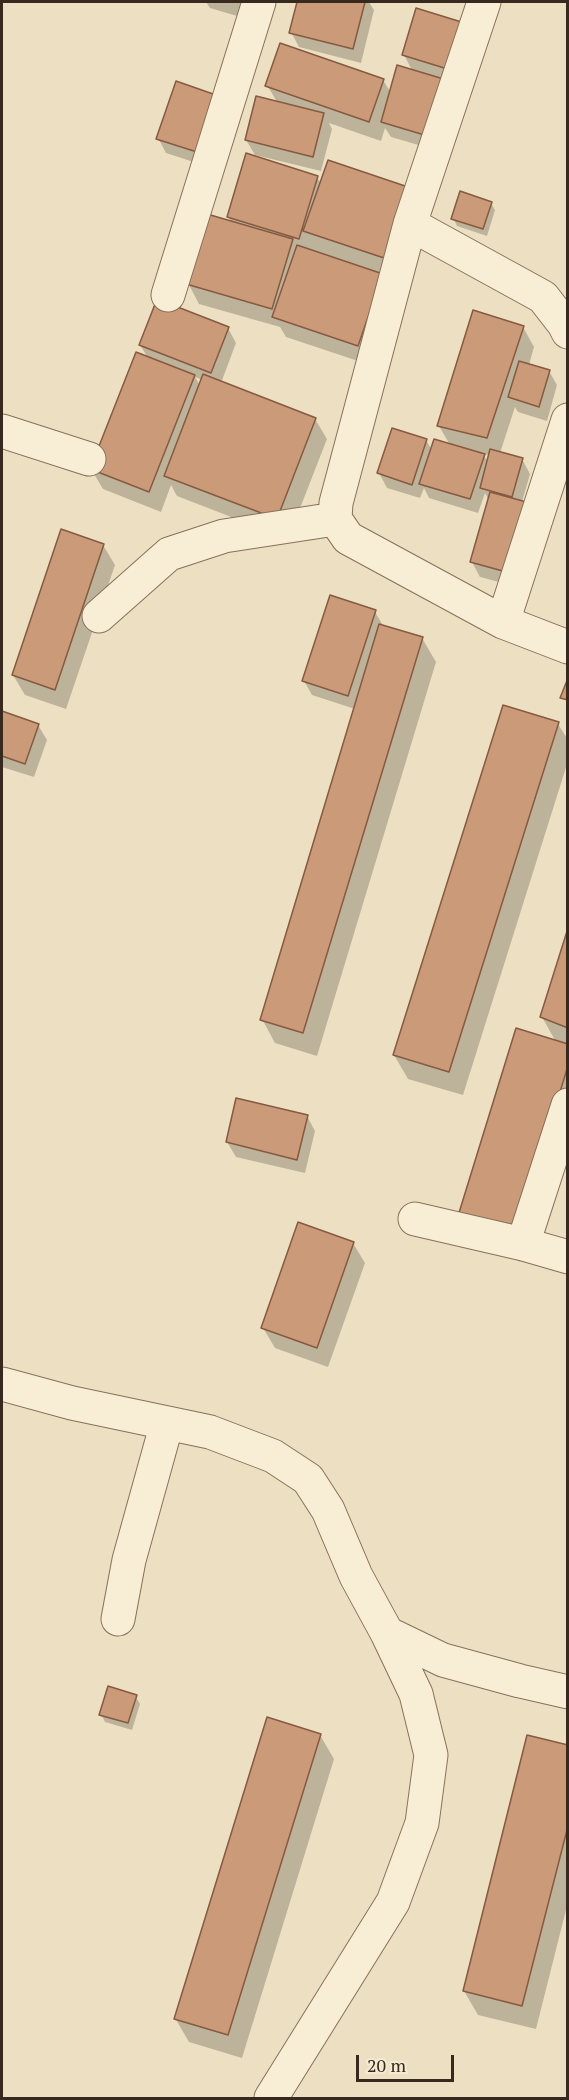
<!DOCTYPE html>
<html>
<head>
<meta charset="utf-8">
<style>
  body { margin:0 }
  #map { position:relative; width:569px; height:2100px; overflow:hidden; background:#ede0c2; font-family:"PT Serif",serif }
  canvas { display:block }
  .frame { position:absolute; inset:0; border:3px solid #37291e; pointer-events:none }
  .scale { position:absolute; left:356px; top:2055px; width:98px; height:27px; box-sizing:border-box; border:3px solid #37291e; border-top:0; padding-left:8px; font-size:18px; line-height:21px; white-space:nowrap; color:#37291e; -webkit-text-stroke:4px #f5ead2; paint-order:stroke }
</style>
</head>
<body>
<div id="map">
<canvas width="569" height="2100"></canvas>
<div class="frame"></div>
<div class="scale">20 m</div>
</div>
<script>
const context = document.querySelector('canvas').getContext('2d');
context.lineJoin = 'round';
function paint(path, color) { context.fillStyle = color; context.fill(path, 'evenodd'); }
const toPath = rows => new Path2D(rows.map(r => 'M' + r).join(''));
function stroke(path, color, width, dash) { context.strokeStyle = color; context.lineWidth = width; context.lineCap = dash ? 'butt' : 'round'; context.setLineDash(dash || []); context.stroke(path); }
paint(toPath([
  [206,2,260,2,254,21,210,8],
  [299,2,369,2,374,10,361,63,299,47,291,32],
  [417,10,462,85,439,151,391,137,385,128,381,141,329,123,332,129,321,171,255,155,246,140,277,102,267,85,383,80,391,93,413,72,404,55],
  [177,83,206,166,166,153,158,138],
  [317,177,321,184,413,190,370,365,286,337,280,327,199,304,188,283,232,223,228,217],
  [491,203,495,210,487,236,457,226,453,218],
  [523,327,534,347,529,365,549,371,557,385,547,421,518,412,515,407,500,453,522,459,530,474,522,502,518,587,480,577,472,562,489,501,485,493,478,513,429,498,424,488,420,498,387,488,379,473,426,440,432,450,450,445,439,426],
  [483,454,490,455,489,464],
  [228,328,236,343,221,383,315,419,327,439,288,539,177,496,171,485,161,512,103,489,91,469,148,358,140,345],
  [195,377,203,380,200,386,198,382],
  [103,545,115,565,66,709,25,695,13,675],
  [375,612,384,627,422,638,436,662,317,1056,275,1043,262,1019,355,709,312,695,304,681],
  [2,713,38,725,47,740,34,777,2,767],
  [558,724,568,740,568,761,463,1095,408,1079,394,1055],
  [568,933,568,1123,472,1236,556,1042,542,1017],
  [307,1116,315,1131,305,1173,236,1157,227,1142],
  [353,1243,365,1263,328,1367,275,1348,263,1328],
  [136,1697,140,1704,132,1730,105,1722,101,1714],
  [320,1735,334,1759,242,2058,189,2042,175,2018],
  [568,1747,568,1902,536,2029,478,2015,464,1991]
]), '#0003');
const building = toPath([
  [297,2,365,2,353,49,289,33,297,2],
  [416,8,468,24,454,71,402,55,416,8],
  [280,43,384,79,369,122,265,86,280,43],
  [397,65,447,80,431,137,381,122,397,65],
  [176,81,216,95,197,152,156,139,176,81],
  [256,96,324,113,313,157,245,140,256,96],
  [246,153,318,176,299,239,227,217,246,153],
  [328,160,414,189,390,260,303,231,328,160],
  [460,191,492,202,483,229,451,219,460,191],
  [207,214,293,239,272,309,186,284,207,214],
  [297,245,383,274,358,346,272,317,297,245],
  [157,299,229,327,211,373,139,345,157,299],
  [473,310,524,326,487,438,437,426,473,310],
  [136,352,195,375,149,492,90,469,136,352],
  [519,361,550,370,539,407,508,397,519,361],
  [203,374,316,418,277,519,164,476,203,374],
  [392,428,427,439,412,485,377,473,392,428],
  [434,439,485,454,470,499,419,484,434,439],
  [490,449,523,458,512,497,480,488,490,449],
  [490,492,530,503,510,573,470,562,490,492],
  [61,529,104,544,55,690,12,675,61,529],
  [330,595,376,610,348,696,302,681,330,595],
  [379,624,423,637,303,1033,260,1020,379,624],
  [568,678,568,700,560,698,568,678],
  [503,705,559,722,449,1072,393,1055,503,705],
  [2,711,39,724,25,764,2,756,2,711],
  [568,928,568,1028,540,1017,568,928],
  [516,1028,568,1044,568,1066,516,1234,458,1216,516,1028],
  [236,1098,308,1115,297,1160,226,1142,236,1098],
  [298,1222,354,1242,317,1348,261,1328,298,1222],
  [108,1686,137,1695,128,1723,99,1715,108,1686],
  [267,1717,321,1734,228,2035,174,2019,267,1717],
  [527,1735,568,1745,568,1826,522,2006,463,1991,527,1735]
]);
paint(building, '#cb9a79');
stroke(building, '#855a40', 1.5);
const minor = toPath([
  [484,2,410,224,336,503,335,519,348,538,503,622,568,647],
  [410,224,543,297,564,324,568,332],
  [168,295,259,2],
  [2,431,89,459],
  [99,616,169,554,224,536,335,519],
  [503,622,568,420],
  [415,1219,523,1244,568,1257],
  [523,1244,568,1105],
  [2,1384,72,1403,210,1432,273,1456,308,1479,328,1510,356,1576,387,1633,443,1660,520,1681,568,1692],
  [118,1619,129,1560,167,1423],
  [271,2098,393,1902,422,1823,431,1755,416,1694,387,1633]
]);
stroke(minor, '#87715a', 35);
stroke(minor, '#f8edd5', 33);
</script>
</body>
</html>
